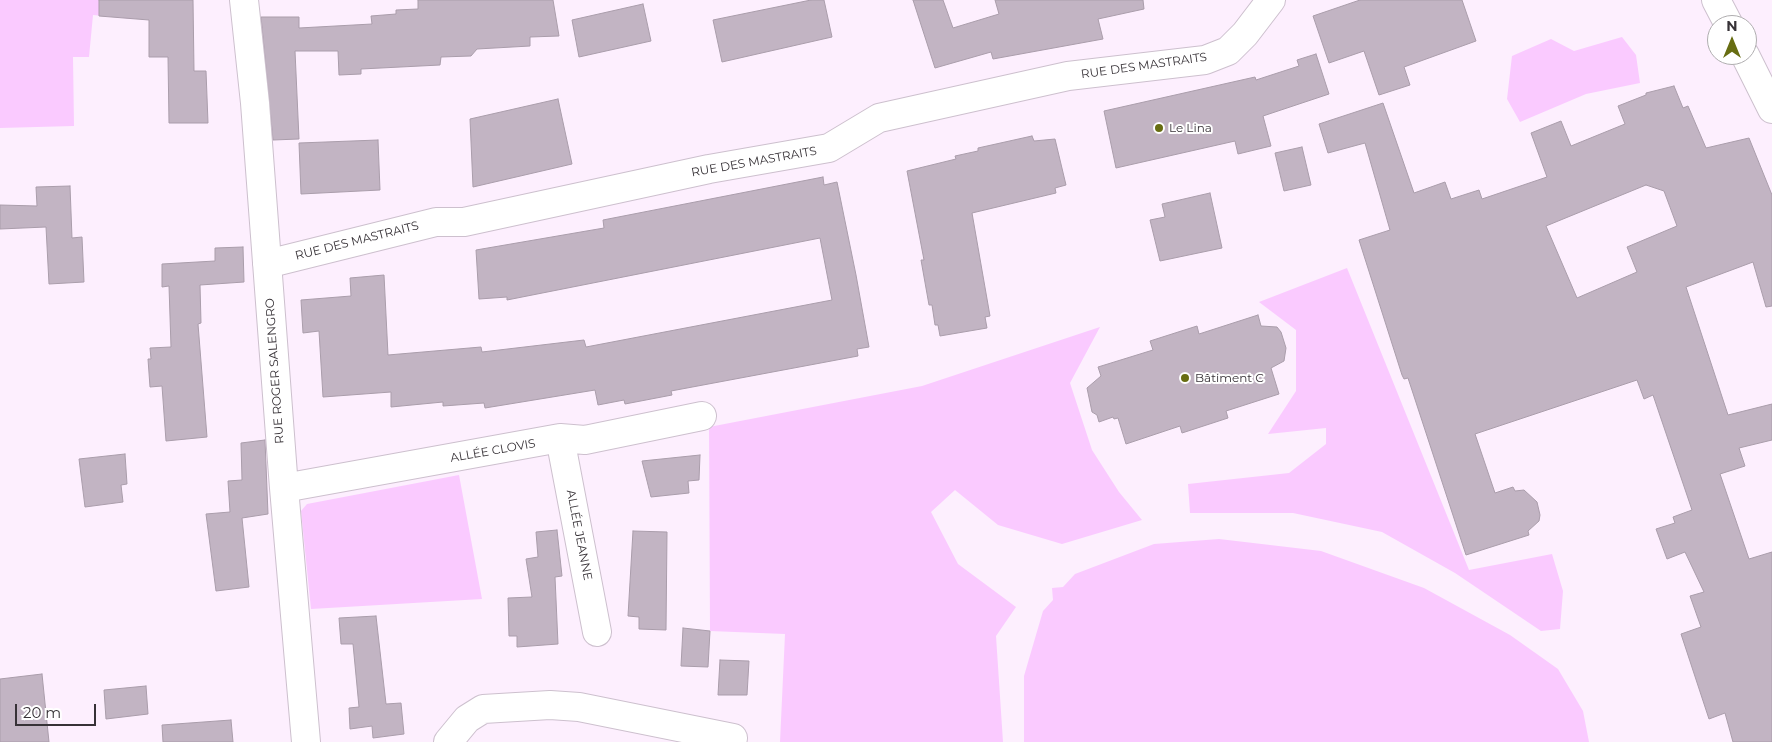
<!DOCTYPE html>
<html>
<head>
<meta charset="utf-8">
<style>
  body { margin:0 }
  #map { position:relative; width:1772px; height:742px; overflow:hidden; background:#fdeffe; font-family:Montserrat,sans-serif }
  canvas { display:block }
  .north { position:absolute; left:1707px; top:15px; width:50px; height:50px; box-sizing:border-box; background:#fff; border:1px solid #afadaf; border-radius:50%; rotate:0deg; font-size:14px; font-weight:700; line-height:20px; text-align:center; color:#373237 }
  .north::after { content:''; display:block; margin:auto; width:18px; height:22px; background:#676d12; clip-path:polygon(50% 0,100% 100%,50% 72%,0 100%) }
  .scale { position:absolute; left:15px; top:704px; width:81px; height:22px; box-sizing:border-box; border:2px solid #373237; border-top:0; padding-left:6px; font-size:15px; line-height:18px; white-space:nowrap; color:#373237; -webkit-text-stroke:4px #fff; paint-order:stroke }
</style>
</head>
<body>
<div id="map">
<canvas width="1772" height="742"></canvas>
<div class="north">N</div>
<div class="scale">20 m</div>
</div>
<script>
const context = document.querySelector('canvas').getContext('2d');
context.lineJoin = 'round';
function paint(path, color) { context.fillStyle = color; context.fill(path, 'evenodd'); }
const toPath = rows => new Path2D(rows.map(r => 'M' + r).join(''));
function stroke(path, color, width, dash) { context.strokeStyle = color; context.lineWidth = width; context.lineCap = dash ? 'butt' : 'round'; context.setLineDash(dash || []); context.stroke(path); }
function drawText(font, color, halo, rows, align = 'center') {
  context.font = font + ' Montserrat,sans-serif'; context.lineWidth = 4; context.setLineDash([]); context.textBaseline = 'middle'; context.strokeStyle = halo; context.fillStyle = color; for (const [text, x, y, turn = 0] of rows) {
    context.save(); context.translate(x, y); context.rotate((+turn || 0) * Math.PI / 180); context.textAlign = isNaN(turn) ? turn : align; if (halo) context.strokeText(text, 0, 0); context.fillText(text, 0, 0); context.restore();
  }
}
paint(toPath([
  [0,0,135,0,133,19,93,15,89,57,73,57,74,126,0,128],
  [1622,37,1636,55,1640,83,1586,94,1520,122,1507,99,1512,56,1551,39,1574,51],
  [1347,268,1469,570,1552,554,1563,591,1560,629,1541,631,1455,573,1382,532,1293,513,1190,513,1188,484,1289,473,1326,444,1326,428,1268,434,1296,391,1296,330,1259,302],
  [1100,327,1070,383,1092,450,1119,492,1142,520,1062,544,998,525,955,490,931,512,958,564,1016,607,996,636,1003,742,780,742,785,634,710,631,709,427,922,386],
  [459,475,482,599,311,609,301,511,307,504],
  [1219,539,1321,551,1424,588,1510,635,1558,669,1583,711,1589,742,1024,742,1024,676,1043,611,1053,600,1052,588,1063,587,1075,574,1154,544]
]), '#facaff');
const building = toPath([
  [99,0,193,0,194,71,206,71,208,123,169,123,168,57,149,57,149,20,99,16,99,0],
  [418,0,553,0,559,36,530,37,530,46,477,49,471,56,441,57,440,65,361,69,361,74,339,75,338,51,295,51,299,139,273,140,261,17,299,17,299,28,372,24,371,16,396,14,396,10,418,9,418,0],
  [811,0,824,0,832,37,722,62,713,20,811,0],
  [913,0,943,0,953,28,999,14,995,0,1143,0,1144,9,1098,19,1103,39,993,59,991,52,935,68,913,0],
  [1360,0,1462,0,1476,41,1404,67,1410,85,1379,95,1364,51,1329,63,1313,16,1360,0],
  [643,4,651,41,579,57,572,20,643,4],
  [1316,54,1329,94,1263,116,1271,146,1238,154,1235,141,1116,168,1104,111,1255,77,1256,80,1299,66,1297,60,1316,54],
  [1674,86,1683,108,1688,106,1706,148,1749,138,1772,195,1772,306,1766,307,1753,262,1686,287,1728,415,1772,404,1772,440,1739,448,1745,466,1720,474,1749,559,1772,552,1772,742,1733,742,1725,713,1709,719,1681,634,1701,627,1690,596,1704,592,1685,552,1667,559,1656,529,1675,523,1673,517,1692,510,1653,395,1644,399,1637,380,1475,434,1495,493,1513,487,1515,491,1524,490,1537,502,1540,515,1539,521,1528,531,1529,535,1466,555,1408,378,1404,379,1402,375,1359,240,1390,230,1365,143,1328,153,1319,124,1383,103,1414,193,1445,182,1451,199,1479,190,1482,199,1547,177,1531,133,1561,121,1571,146,1625,124,1618,106,1646,95,1646,93,1674,86],
  [1646,185,1664,191,1677,226,1627,247,1637,272,1577,298,1546,226,1646,185],
  [558,99,572,164,473,187,470,119,558,99],
  [1032,136,1034,141,1055,139,1066,185,1055,188,1056,193,972,213,990,316,985,317,987,328,940,336,938,325,935,325,932,305,929,305,921,260,924,260,907,171,956,159,955,156,978,151,978,148,1032,136],
  [378,140,380,190,301,194,299,143,378,140],
  [1302,147,1311,185,1284,191,1275,153,1302,147],
  [823,177,824,185,837,182,856,275,869,347,857,349,858,356,671,391,672,395,625,404,624,400,598,405,595,390,485,408,484,403,443,406,443,402,391,407,391,392,323,397,319,331,303,333,301,300,351,296,350,278,384,275,388,355,481,347,482,352,584,340,586,347,832,300,820,238,507,300,507,297,479,299,476,250,604,228,603,220,823,177],
  [70,186,72,238,82,237,84,282,49,284,46,227,0,229,0,205,37,206,36,187,70,186],
  [1210,193,1222,248,1160,261,1150,220,1165,217,1162,204,1210,193],
  [243,247,244,282,200,285,201,323,198,324,207,437,166,441,162,386,150,387,148,359,151,359,150,348,171,347,169,286,162,287,162,264,215,261,215,248,243,247],
  [1258,315,1261,326,1277,327,1281,332,1286,348,1284,361,1271,368,1279,394,1226,411,1228,418,1182,433,1180,426,1126,444,1118,418,1114,419,1113,417,1099,422,1097,415,1092,412,1087,388,1101,376,1098,367,1153,350,1150,341,1197,326,1199,334,1258,315],
  [265,440,268,514,242,518,249,587,216,591,206,514,230,512,228,481,242,480,241,443,265,440],
  [125,454,127,484,121,485,123,502,85,507,79,459,125,454],
  [700,455,699,480,688,481,689,493,651,497,642,461,700,455],
  [557,530,562,576,555,577,558,644,517,647,517,636,509,636,508,598,532,597,526,559,538,557,536,532,557,530],
  [633,531,667,532,666,630,639,629,639,617,628,616,633,531],
  [376,616,386,704,401,703,404,734,373,738,372,726,350,729,349,708,359,707,353,644,341,644,339,618,376,616],
  [683,628,710,631,708,667,681,666,683,628],
  [720,660,749,661,747,695,718,695,720,660],
  [42,674,49,742,0,742,0,679,42,674],
  [146,686,148,714,106,719,104,690,146,686],
  [231,720,233,742,163,742,162,725,231,720]
]);
paint(building, '#c2b4c3');
stroke(building, '#aa9dab', 1);
const minor = toPath([
  [244,0,255,103,284,488,306,742],
  [1716,0,1729,25],
  [1745,55,1772,109],
  [267,264,436,222,464,222,709,169,829,148,879,118,1068,76,1205,60,1228,51,1245,34,1271,0],
  [560,438,597,632],
  [284,488,560,438,585,440,702,416],
  [448,742,467,719,483,709,550,705,579,707,733,738]
]);
stroke(minor, '#cdc0ce', 30);
stroke(minor, '#fff', 28);
for (const [x, y, r, color] of [
  [1159,128,5,"#676d12"],
  [1185,378,5,"#676d12"]
]) { const dot = new Path2D(); dot.arc(x, y, r, 0, 2 * Math.PI); context.fillStyle = color; context.fill(dot); stroke(dot, '#fff', 2); }
drawText('12px', '#373237', '#fff', [
  ["RUE DES MASTRAITS",1144,66,-8],
  ["RUE DES MASTRAITS",754,162,-10],
  ["RUE DES MASTRAITS",357,241,-14],
  ["RUE ROGER SALENGRO",275,371,-94],
  ["ALLÉE CLOVIS",493,451,-10],
  ["ALLÉE JEANNE",579,535,79]
]);
drawText('12px', '#373237', '#fff', [
  ["Le Lina",1169,128],
  ["Bâtiment C",1195,378]
], 'left');
</script>
</body>
</html>
